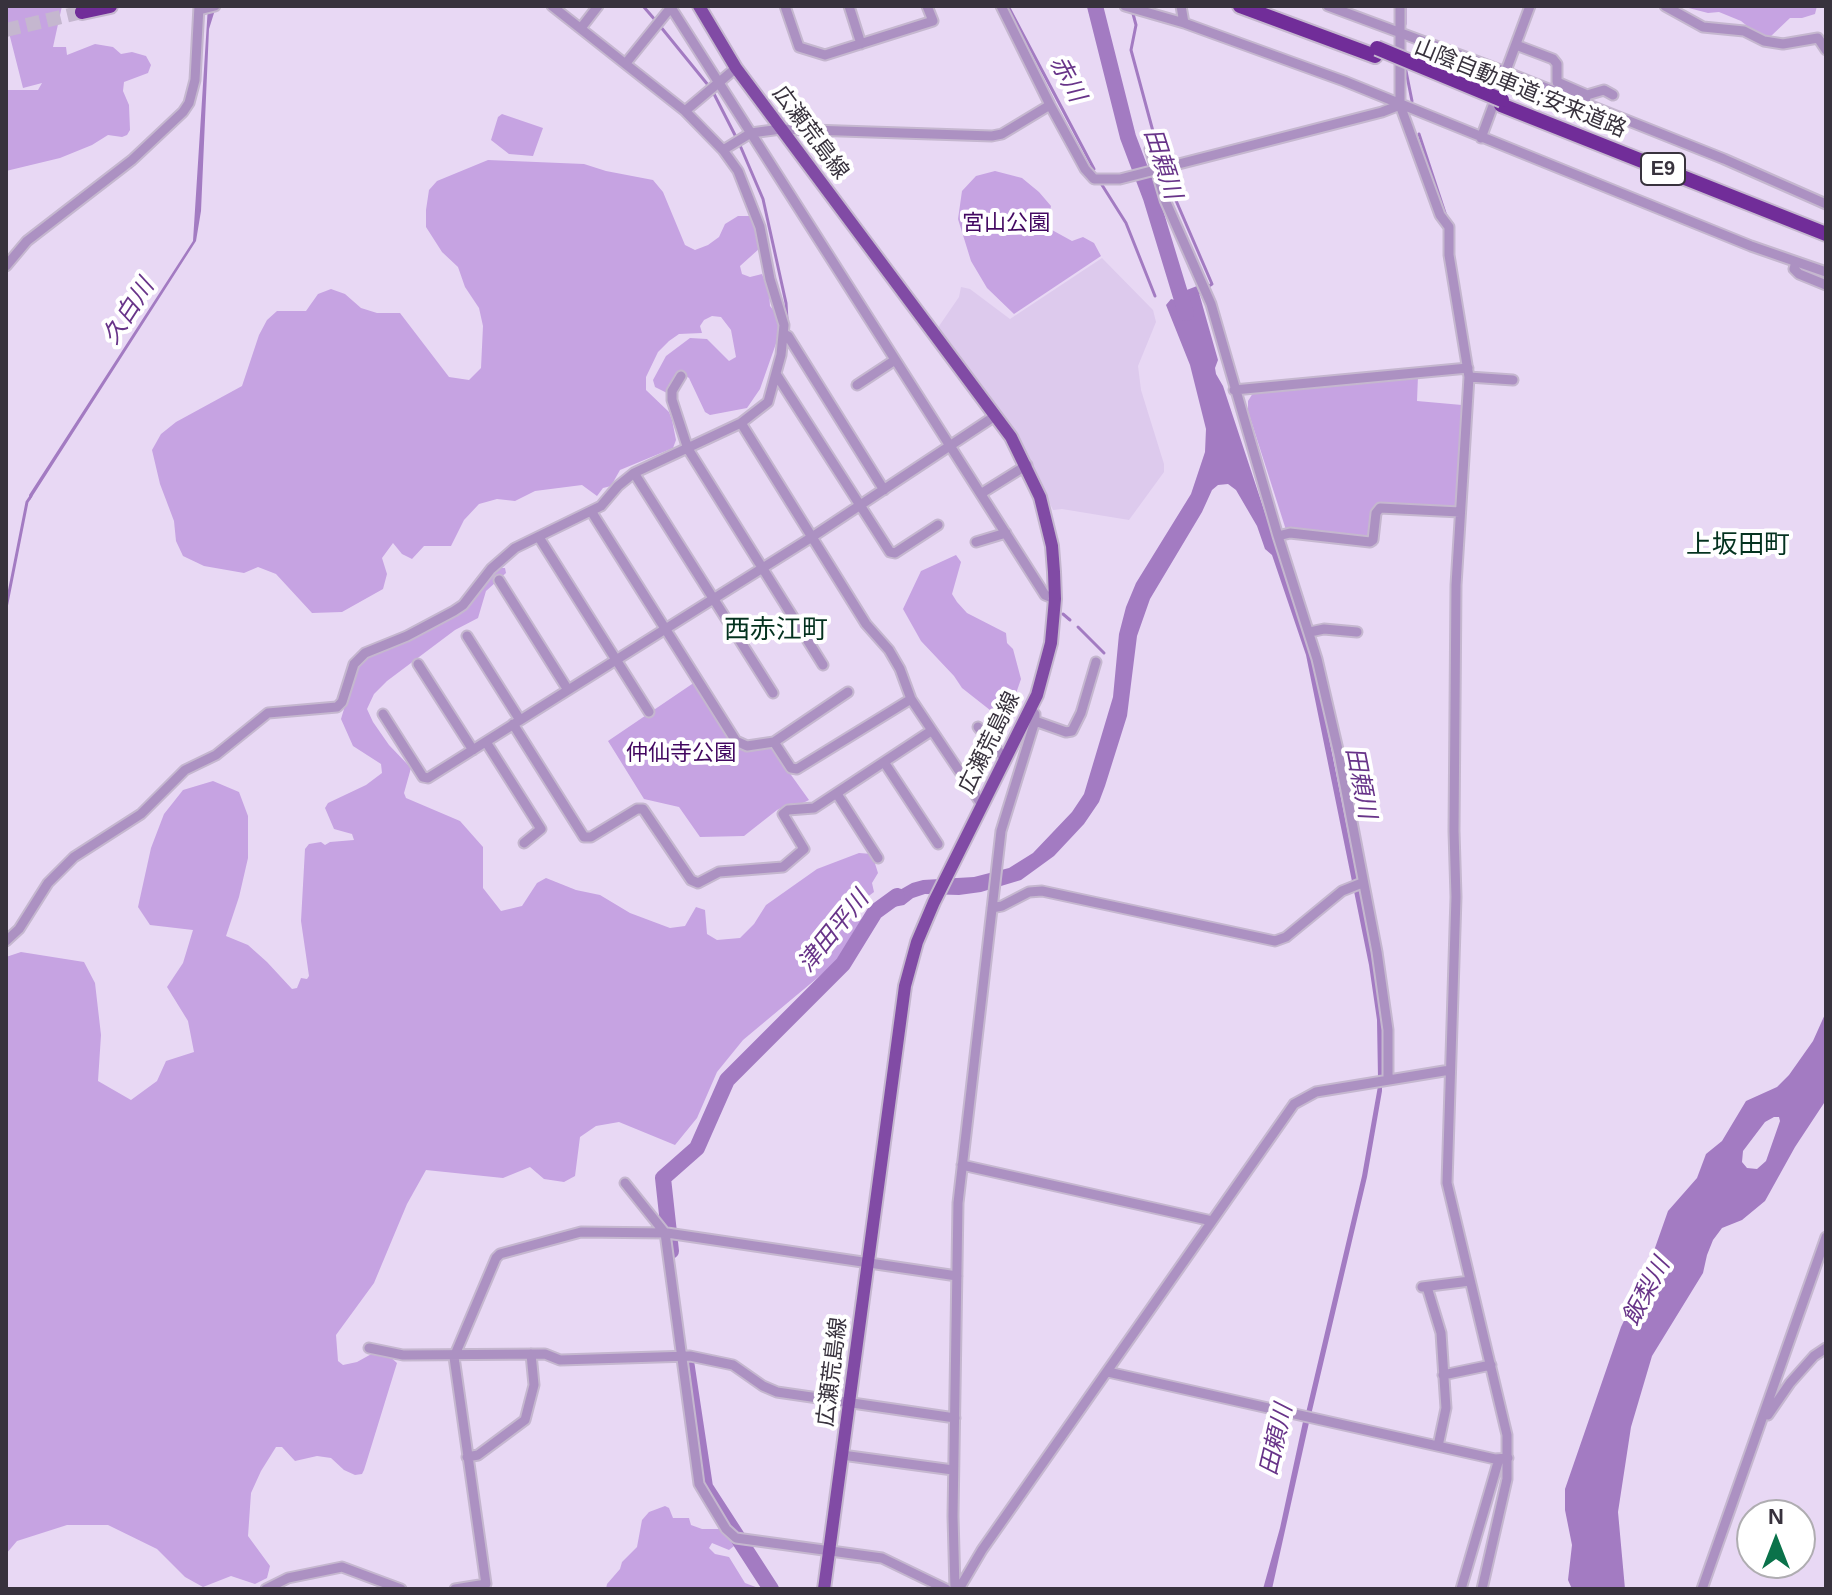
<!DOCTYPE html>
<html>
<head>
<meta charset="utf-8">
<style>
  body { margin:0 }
  #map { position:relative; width:1832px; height:1595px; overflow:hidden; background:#e8d8f4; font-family:Helvetica,sans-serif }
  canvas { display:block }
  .frame { position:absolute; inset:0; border:8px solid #38323d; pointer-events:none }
  .north { position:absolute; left:1736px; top:1499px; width:80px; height:80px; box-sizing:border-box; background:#fff; border:2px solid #afadb1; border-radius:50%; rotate:0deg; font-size:22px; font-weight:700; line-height:32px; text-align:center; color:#38323d }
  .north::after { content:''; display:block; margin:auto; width:28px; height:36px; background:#0a724a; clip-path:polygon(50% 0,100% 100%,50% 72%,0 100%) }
</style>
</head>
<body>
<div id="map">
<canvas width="1832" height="1595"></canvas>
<div class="frame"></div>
<div class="north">N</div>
</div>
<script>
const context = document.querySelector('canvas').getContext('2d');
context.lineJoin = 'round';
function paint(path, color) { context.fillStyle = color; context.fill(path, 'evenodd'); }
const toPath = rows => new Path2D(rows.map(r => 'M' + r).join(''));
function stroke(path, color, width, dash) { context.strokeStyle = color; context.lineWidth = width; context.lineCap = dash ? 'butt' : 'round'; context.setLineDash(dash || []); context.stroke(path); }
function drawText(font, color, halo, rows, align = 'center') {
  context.font = font + ' Helvetica,"Noto Sans JP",sans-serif'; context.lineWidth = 8; context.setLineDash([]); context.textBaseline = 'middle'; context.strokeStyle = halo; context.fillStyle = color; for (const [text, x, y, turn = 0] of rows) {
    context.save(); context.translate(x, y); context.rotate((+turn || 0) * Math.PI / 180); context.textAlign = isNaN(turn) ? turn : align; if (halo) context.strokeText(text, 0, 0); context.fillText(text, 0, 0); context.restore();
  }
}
paint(toPath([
  [1102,258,1153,310,1156,322,1138,366,1141,390,1164,464,1164,472,1129,520,1062,509,1053,510,1017,438,937,329,959,297,961,287,970,289,1010,319]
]), '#ddcaed');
paint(toPath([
  [6,6,62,6,53,47,66,47,67,55,95,44,113,47,121,54,132,52,146,56,151,65,148,73,124,82,123,91,129,105,130,130,127,135,122,137,108,135,92,145,60,158,6,171,6,90,38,90,42,83,23,88,6,21],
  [1681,6,1817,6,1815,14,1802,18,1790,18,1770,37,1757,34,1741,21,1719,12,1708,13],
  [502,114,543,128,533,156,509,154,491,140,498,117],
  [488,160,584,164,606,171,653,180,663,192,685,245,695,250,708,245,719,237,725,224,738,216,751,216,758,229,760,248,740,266,742,274,750,277,762,274,769,292,770,306,779,317,779,335,760,389,747,408,710,415,705,412,689,378,680,372,673,379,667,393,655,387,653,380,666,356,690,338,707,339,729,361,736,357,731,330,721,317,712,316,704,320,700,326,702,333,679,334,669,341,658,352,646,377,646,390,669,412,672,420,676,440,673,448,620,470,611,486,603,488,597,496,582,485,535,491,515,501,497,499,479,504,464,520,451,546,424,546,412,559,402,554,393,543,382,558,387,574,383,589,342,612,312,613,276,574,258,567,244,573,204,566,183,556,176,541,174,521,160,484,152,450,161,434,176,422,242,386,259,335,267,320,277,311,306,311,318,294,331,289,345,294,361,308,377,313,400,313,449,377,469,380,481,368,483,326,479,308,465,287,458,267,442,252,426,227,426,210,429,190,437,181],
  [995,171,1022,178,1039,192,1051,206,1049,217,1052,230,1072,241,1083,237,1094,243,1101,256,1014,314,987,288,971,261,958,219,962,191,976,176],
  [1418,376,1417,401,1462,405,1455,509,1378,505,1374,510,1372,537,1367,540,1286,530,1248,411,1248,401,1253,393,1256,391],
  [956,555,961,562,952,594,957,602,967,613,1006,633,1007,643,1013,649,1021,679,1011,708,1005,716,995,714,962,688,954,676,921,641,903,609,921,571],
  [500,568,505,568,506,573,486,591,478,618,455,630,387,681,374,694,367,709,373,722,389,745,411,768,404,793,406,798,460,821,483,847,483,888,501,911,522,906,537,883,546,878,576,890,600,895,630,913,670,928,685,926,696,907,705,910,707,934,717,940,740,938,754,924,766,905,817,869,859,853,872,854,878,873,872,883,874,892,866,898,863,906,852,911,851,917,865,920,834,964,743,1040,717,1072,697,1118,675,1145,619,1122,596,1126,580,1137,575,1176,564,1182,544,1179,530,1167,503,1178,426,1170,407,1204,374,1283,336,1335,338,1361,343,1365,357,1362,375,1352,388,1355,397,1363,364,1470,362,1474,355,1475,344,1470,331,1458,317,1456,295,1461,282,1447,276,1447,261,1471,251,1493,248,1536,270,1566,267,1578,255,1584,231,1576,203,1587,185,1577,157,1549,108,1525,67,1525,17,1541,6,1554,6,957,21,952,84,962,95,983,101,1035,98,1081,131,1100,157,1081,166,1061,194,1052,188,1021,167,987,183,963,193,930,150,925,138,907,151,848,164,814,183,790,213,781,239,792,248,816,248,858,239,897,226,936,248,945,267,962,292,989,297,988,301,978,307,979,309,976,301,921,305,849,309,844,321,842,325,845,330,842,354,840,352,834,334,829,325,808,328,803,366,785,382,773,381,764,353,746,341,719,357,666,366,658,454,615,493,572],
  [695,682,734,742,771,747,809,800,803,803,789,804,777,810,744,836,700,837,679,807,644,799,608,741],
  [665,1506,669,1508,673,1518,689,1518,691,1525,702,1529,721,1529,734,1546,729,1550,712,1543,709,1548,715,1554,729,1557,745,1583,761,1589,606,1589,607,1584,620,1569,622,1562,637,1547,642,1520,649,1512]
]), '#c6a3e2');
paint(toPath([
  [208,6,214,6,214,13,209,29,201,211,196,241,30,500,29,495,193,241],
  [1197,286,1218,360,1215,368,1216,374,1223,386,1313,658,1378,983,1383,1025,1384,1077,1378,1078,1377,1020,1369,965,1306,655,1272,555,1265,549,1257,526,1236,490,1228,484,1218,485,1212,490,1202,512,1150,599,1137,636,1127,716,1105,786,1099,802,1084,824,1054,856,1021,880,981,892,959,895,925,894,913,898,904,905,878,910,884,899,912,883,923,880,974,877,1009,868,1033,853,1072,812,1084,794,1113,697,1119,634,1126,607,1136,583,1191,494,1205,452,1206,429,1190,365,1166,305,1171,299,1175,300,1174,295],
  [1826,1012,1826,1100,1795,1147,1765,1201,1742,1220,1722,1228,1713,1240,1707,1255,1703,1273,1652,1356,1631,1427,1618,1512,1625,1589,1572,1589,1568,1580,1572,1545,1565,1510,1565,1489,1621,1327,1644,1279,1668,1211,1697,1178,1706,1154,1722,1141,1746,1101,1777,1087,1789,1075,1813,1041],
  [1774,1117,1779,1117,1780,1121,1766,1161,1757,1169,1747,1168,1742,1162,1743,1151,1765,1122],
  [1378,1086,1382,1086,1382,1091,1367,1177,1311,1415,1306,1413,1362,1176],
  [1304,1417,1310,1418,1272,1589,1263,1589,1280,1528]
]), '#a37bc2');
stroke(toPath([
  [643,6,656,21],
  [1008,6,1094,169],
  [1132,10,1136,25,1131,50,1161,161],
  [1405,24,1405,6],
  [660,26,708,85],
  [1405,66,1412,101],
  [713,92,737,139],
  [1419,134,1446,216],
  [739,143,763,199,786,303,787,320],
  [1165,175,1212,284,1197,294],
  [1102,185,1126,223,1155,296],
  [6,608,27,502,31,496],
  [1063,614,1070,620],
  [1078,627,1104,653]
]), '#a37bc2', 3);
stroke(toPath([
  [1095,6,1128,137,1151,198,1186,313],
  [671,1251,663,1178,697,1148,727,1080,843,964,875,912,897,896],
  [686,1361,705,1487,771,1589]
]), '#a37bc2', 16);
stroke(toPath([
  [6,30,82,12]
]), '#c5b7cf', 14, [14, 7]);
const minor = toPath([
  [670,6,1045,595,1055,599],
  [785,6,799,47,825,55,933,21,927,6],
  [849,6,861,44],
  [1001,6,1050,105,1085,169,1094,179,1120,179,1382,112,1400,105],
  [1125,6,1184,23,1344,81,1751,246,1826,272],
  [1181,6,1184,23],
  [1328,6,1506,72,1724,159,1826,204],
  [1400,6,1400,105,1440,215,1449,227,1449,255,1469,377,1456,585,1454,831,1456,897,1447,1183,1507,1435,1507,1479,1482,1589],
  [1665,6,1703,27,1744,31,1764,41,1783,44,1818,38,1826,50],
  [199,10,215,6],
  [581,28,598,6],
  [1516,45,1553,59,1557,64,1557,82,1587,95,1584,103],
  [626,63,672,6],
  [1587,95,1604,90,1613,95],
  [685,111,736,68],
  [1481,138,1530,6],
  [1150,149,1165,200,1211,304,1278,536,1317,659,1339,754,1377,952,1388,1030,1388,1080],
  [723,150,751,133,781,129,992,136,1002,134,1050,105],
  [1796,262,1794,269,1799,274,1826,285],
  [6,266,27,241,132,160,183,112,189,103,195,80,199,6],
  [784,334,788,336,884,490],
  [776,374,890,552,895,553,938,525],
  [681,376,672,391,672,400,688,449,823,665],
  [1469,377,1513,380],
  [857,385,895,360],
  [1234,390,1468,368],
  [741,423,866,624,889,650,900,669,911,699,982,805],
  [634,473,773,693],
  [982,493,1027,465],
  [591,511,736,741,747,746,774,742,791,768,797,769,911,699],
  [1278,536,1290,533,1370,542,1373,540,1376,513,1380,508,1460,512],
  [540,539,649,712],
  [976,542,1006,533],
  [499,580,568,690],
  [1310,632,1324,629,1357,632],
  [467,636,520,720],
  [418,664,473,750],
  [383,714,423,777,428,778,812,537,995,416],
  [1035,721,1066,732,1072,731,1081,713,1096,662],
  [513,724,584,837,591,837,637,809,643,809,691,880,698,883,719,872,783,867,804,849,783,814,788,810,814,808,931,731],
  [978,727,1005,759],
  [486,742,541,829,524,843],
  [774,742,848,692],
  [884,762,938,844],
  [837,794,878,858],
  [992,908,1002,906,1029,892,1042,891,1275,941,1286,937,1342,891,1362,883],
  [6,941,19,929,48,883,74,857,141,814,185,770,216,755,268,713,337,707,342,702,354,664,365,653,407,636,454,611,463,605,491,569,515,548,601,506,618,486,634,473,741,423,768,402,781,355,784,325,770,279,760,227,738,171,723,150,685,111,552,6],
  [962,1165,1212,1221],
  [625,1183,665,1233,699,1484,726,1529,736,1538,882,1558,946,1589],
  [1422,1287,1470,1281],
  [1427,1287,1441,1333,1446,1408,1438,1446],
  [369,1348,403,1355,545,1354,560,1360,690,1356,733,1365,763,1386,777,1392,955,1418],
  [1108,1372,1495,1459,1508,1458],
  [1443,1375,1491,1365],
  [1768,1415,1790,1383,1814,1356,1826,1348],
  [842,1455,953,1470],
  [467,1457,478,1455,525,1420,534,1385,531,1354],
  [266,1589,288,1578,342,1567,401,1589],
  [455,1589,486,1584,454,1357,496,1258,500,1254,581,1232,667,1233,957,1276],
  [955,1589,953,1516,958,1203,1001,831,1035,721,1035,714,1031,710],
  [959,1589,982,1550,1294,1104,1316,1092,1450,1070],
  [1461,1589,1499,1459],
  [1702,1589,1826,1237]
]);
const major = toPath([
  [699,6,736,68,1011,437,1040,497,1052,546,1054,572,1055,599,1051,643,1037,695,934,902,917,942,905,986,824,1589]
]);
const highway = toPath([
  [1240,6,1375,56],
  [82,12,110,6],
  [1501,105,1826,234]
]);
stroke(minor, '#c5b7cf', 13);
stroke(major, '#c5b7cf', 16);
stroke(highway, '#c5b7cf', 18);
stroke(minor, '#ac91c2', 9);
stroke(major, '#814ba5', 12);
stroke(highway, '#712d99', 14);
const highwayBridge = toPath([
  [1377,48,1502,100]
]);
stroke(highwayBridge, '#c5b7cf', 18, []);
stroke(highwayBridge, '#712d99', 14);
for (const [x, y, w] of [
  [1663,169,44]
]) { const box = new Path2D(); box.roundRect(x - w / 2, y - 16, w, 32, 6); context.fillStyle = '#fff'; context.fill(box); stroke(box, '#38323d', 2); }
drawText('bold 20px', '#38323d', null, [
  ["E9",1663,169]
]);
drawText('22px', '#38323d', '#fff', [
  ["山陰自動車道;安来道路",1520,89,22],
  ["広瀬荒島線",810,133,53],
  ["広瀬荒島線",990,743,-64],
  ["広瀬荒島線",833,1372,-83]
]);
drawText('22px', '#430861', '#fff', [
  ["宮山公園",1006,224],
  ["仲仙寺公園",681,754]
]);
drawText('italic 24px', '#683489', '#fff', [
  ["赤川",1067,79,62],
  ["田頼川",1162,164,72],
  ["久白川",129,312,-57],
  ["田頼川",1360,783,79],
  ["津田平川",834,932,-51],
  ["飯梨川",1647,1292,-62],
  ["田頼川",1277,1440,-77]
]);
drawText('26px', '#04321f', '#fff', [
  ["上坂田町",1738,546],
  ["西赤江町",776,631]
]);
</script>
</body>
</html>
